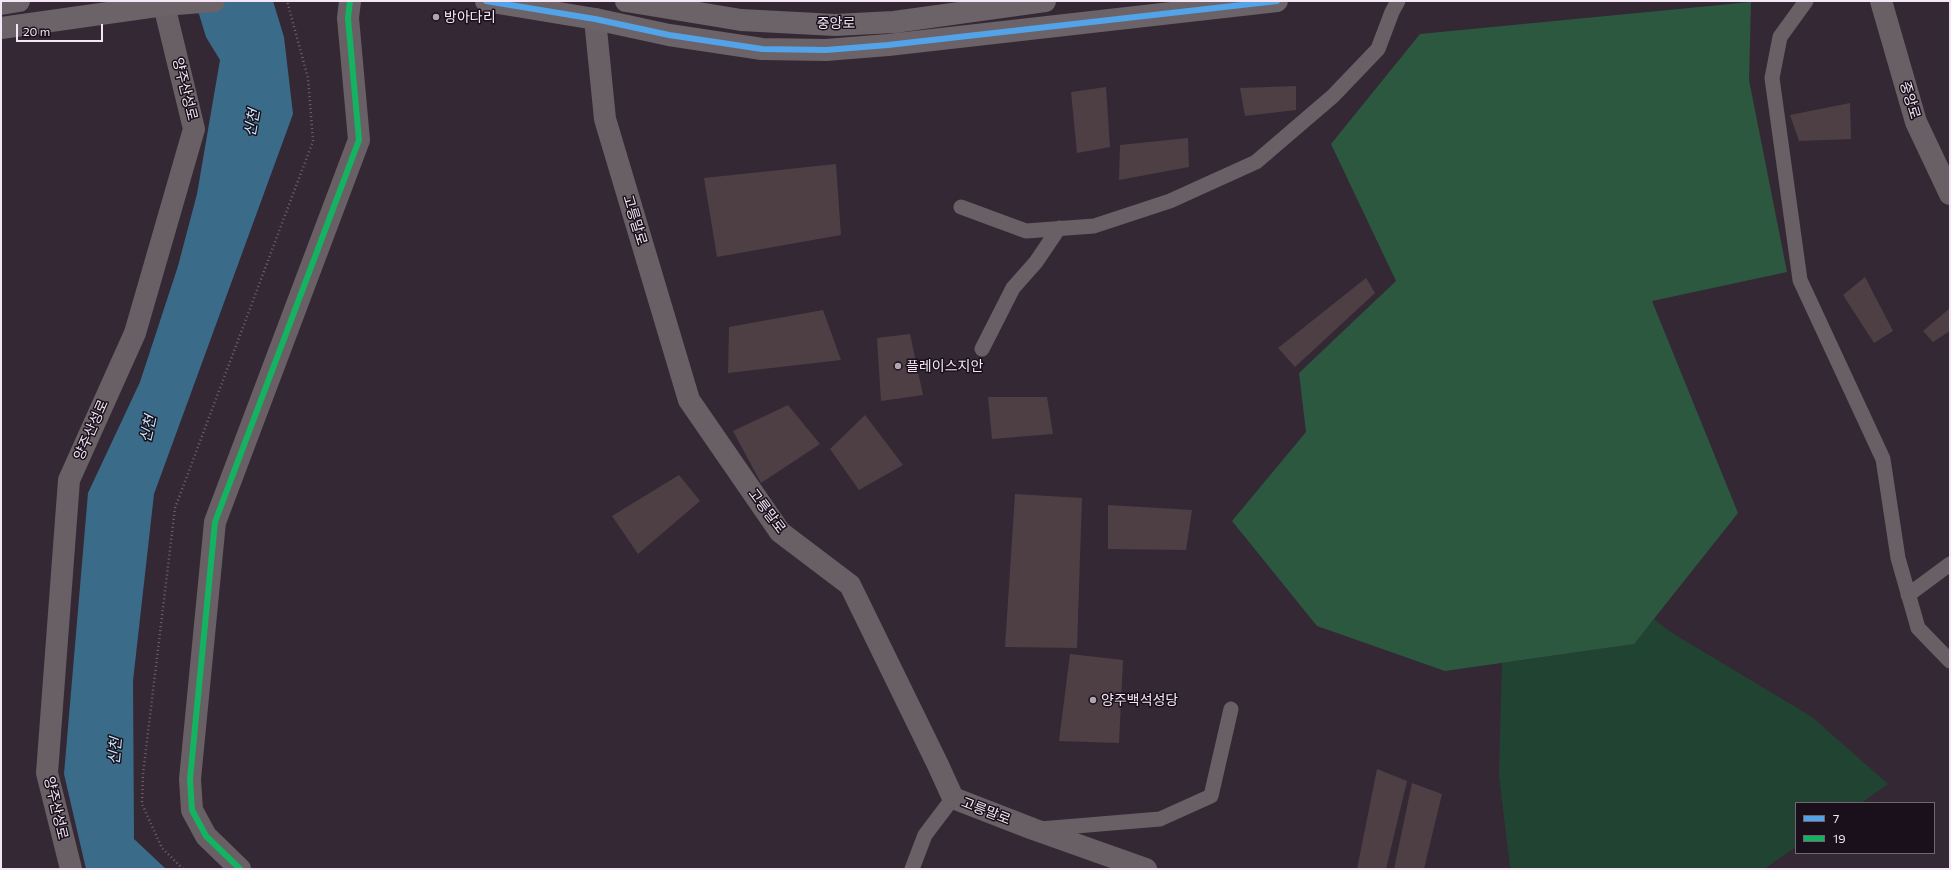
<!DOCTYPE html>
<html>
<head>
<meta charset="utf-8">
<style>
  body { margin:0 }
  #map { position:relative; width:1951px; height:870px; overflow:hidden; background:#342835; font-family:Commissioner,sans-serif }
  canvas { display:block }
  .frame { position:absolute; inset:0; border:2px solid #f4e6f5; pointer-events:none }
  .legend { position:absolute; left:1795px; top:802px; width:140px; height:52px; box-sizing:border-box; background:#1a101b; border:1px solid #716672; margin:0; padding:5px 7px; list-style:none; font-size:12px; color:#f4e6f5 }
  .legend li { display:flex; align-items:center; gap:8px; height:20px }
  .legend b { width:20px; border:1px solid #716672 }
  .scale { position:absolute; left:16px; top:24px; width:87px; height:18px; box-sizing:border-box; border:2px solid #f4e6f5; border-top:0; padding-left:5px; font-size:12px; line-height:14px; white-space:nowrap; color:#f4e6f5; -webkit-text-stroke:3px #1a101b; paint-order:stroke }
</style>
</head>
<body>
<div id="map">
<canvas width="1951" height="870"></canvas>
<div class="frame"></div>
<ul class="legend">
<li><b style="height:5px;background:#53a3e8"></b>7</li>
<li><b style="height:5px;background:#13b361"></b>19</li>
</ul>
<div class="scale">20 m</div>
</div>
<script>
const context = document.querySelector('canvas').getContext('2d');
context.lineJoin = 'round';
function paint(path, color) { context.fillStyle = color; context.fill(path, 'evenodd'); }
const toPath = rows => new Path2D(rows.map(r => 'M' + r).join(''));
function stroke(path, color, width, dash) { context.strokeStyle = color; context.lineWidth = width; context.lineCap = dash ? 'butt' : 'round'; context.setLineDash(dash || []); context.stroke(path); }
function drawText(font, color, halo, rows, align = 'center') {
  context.font = font + ' Commissioner,"Noto Sans KR",sans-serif'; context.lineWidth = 3; context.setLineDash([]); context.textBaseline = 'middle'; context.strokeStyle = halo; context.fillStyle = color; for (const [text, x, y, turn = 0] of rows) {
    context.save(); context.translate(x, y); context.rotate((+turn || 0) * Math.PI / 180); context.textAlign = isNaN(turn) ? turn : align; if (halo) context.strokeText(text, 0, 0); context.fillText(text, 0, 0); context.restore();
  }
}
paint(toPath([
  [1654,619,1672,633,1812,717,1888,784,1861,803,1796,803,1796,847,1764,869,1516,869,1510,867,1499,775,1502,663,1633,644]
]), '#204431');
paint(toPath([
  [1751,2,1749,80,1787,272,1652,301,1738,513,1634,644,1445,671,1317,626,1232,521,1306,432,1299,373,1396,281,1331,144,1420,34]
]), '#2c5840');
paint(toPath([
  [195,1,273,1,284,37,293,114,154,494,133,681,134,839,166,869,86,869,64,774,88,493,140,382,178,266,197,194,220,60,206,37]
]), '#3a6b89');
paint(toPath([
  [1296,86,1296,110,1245,116,1240,88],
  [1106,87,1110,147,1077,153,1071,92],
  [1850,103,1851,139,1799,141,1790,115],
  [1188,138,1189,167,1119,180,1120,145],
  [836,164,841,235,717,257,704,178],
  [1865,277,1893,331,1874,343,1843,295],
  [1366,278,1375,293,1295,367,1278,348],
  [1950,308,1950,331,1933,342,1923,331],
  [823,310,841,360,728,373,729,327],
  [910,334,923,395,881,401,877,338],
  [988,397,1047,397,1053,434,992,439],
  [788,405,820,444,761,483,733,431],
  [865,415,903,465,859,490,830,449],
  [679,475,700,501,638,554,612,516],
  [1015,494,1082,498,1077,648,1005,647],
  [1108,505,1192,510,1186,550,1108,549],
  [1070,654,1123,660,1119,743,1059,741],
  [1377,769,1407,781,1386,869,1357,869],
  [1412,783,1442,794,1424,869,1394,869]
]), '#4d3f43');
stroke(toPath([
  [183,869,162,848,142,804,143,774,175,508,313,141,308,78,287,1]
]), '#6d656a', 2.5, [1, 3]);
stroke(toPath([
  [1806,1,1780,37,1772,78,1800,280,1883,459,1898,558,1918,628,1950,661],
  [961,207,1026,231,1094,226,1170,201,1256,162,1333,96,1378,49,1392,12,1398,1],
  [982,349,1013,288,1036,262,1059,228],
  [1908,595,1950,564],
  [1040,829,1160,819,1211,796,1231,709],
  [912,869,925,835,953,798]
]), '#686064', 15);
stroke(toPath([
  [595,19,605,119,689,400,780,532,850,585,938,765,953,798,1033,829,1146,869],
  [71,869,47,773,69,480,135,333,194,129,163,1],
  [240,869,206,836,192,810,190,779,215,522,359,140,348,18,350,1]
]), '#686064', 22);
stroke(toPath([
  [1881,1,1916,122,1950,194]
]), '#686064', 22);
stroke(toPath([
  [486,1,595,19,669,35,762,49,826,50,888,45,1277,1],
  [626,1,741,20,835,25,894,22,1045,1],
  [1,4,19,1],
  [1,28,164,5,214,1]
]), '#6b6367', 22);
stroke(toPath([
  [486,1,595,19,669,35,762,49,826,50,888,45,1277,1]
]), '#53a3e8', 6);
stroke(toPath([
  [240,869,206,836,192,810,190,779,215,522,359,140,348,18,350,1]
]), '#13b361', 6);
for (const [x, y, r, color] of [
  [436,17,4,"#b1a4b2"],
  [898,366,4,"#b1a4b2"],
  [1093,700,4,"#b1a4b2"]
]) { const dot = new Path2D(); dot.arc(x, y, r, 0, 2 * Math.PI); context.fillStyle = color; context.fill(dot); stroke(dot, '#1a101b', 1.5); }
drawText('14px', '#f4e6f5', '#1a101b', [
  ["방아다리",444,17],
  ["플레이스지안",906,366],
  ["양주백석성당",1101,700]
], 'left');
drawText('14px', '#f4e6f5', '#1a101b', [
  ["중앙로",836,23],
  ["양주산성로",185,89,76],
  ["중앙로",1910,100,73],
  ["고릉말로",635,220,73],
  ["양주산성로",91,430,-66],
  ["고릉말로",767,511,53],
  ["양주산성로",56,808,77],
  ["고릉말로",986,811,21]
]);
drawText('italic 15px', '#c8e7fb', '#1a101b', [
  ["신천",252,123,-80],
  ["신천",148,429,-77],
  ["신천",115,751,-85]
]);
</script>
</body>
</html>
